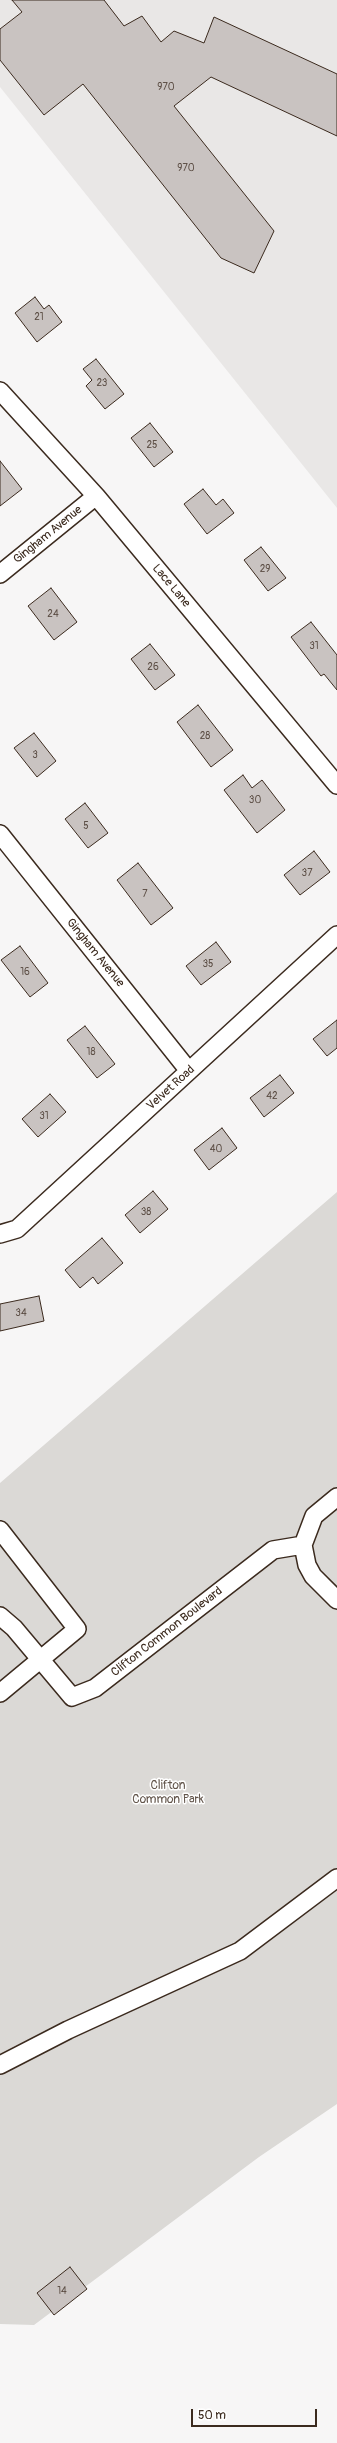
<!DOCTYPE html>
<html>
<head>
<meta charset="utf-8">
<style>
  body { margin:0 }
  #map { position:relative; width:337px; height:2443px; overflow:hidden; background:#f7f6f6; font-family:Pangolin,sans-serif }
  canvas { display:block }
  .scale { position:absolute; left:191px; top:2409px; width:126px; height:18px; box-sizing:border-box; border:2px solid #3b2a1e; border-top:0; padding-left:5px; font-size:12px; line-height:14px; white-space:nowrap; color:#3b2a1e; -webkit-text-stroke:3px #fff; paint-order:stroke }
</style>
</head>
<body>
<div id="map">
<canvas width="337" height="2443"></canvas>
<div class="scale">50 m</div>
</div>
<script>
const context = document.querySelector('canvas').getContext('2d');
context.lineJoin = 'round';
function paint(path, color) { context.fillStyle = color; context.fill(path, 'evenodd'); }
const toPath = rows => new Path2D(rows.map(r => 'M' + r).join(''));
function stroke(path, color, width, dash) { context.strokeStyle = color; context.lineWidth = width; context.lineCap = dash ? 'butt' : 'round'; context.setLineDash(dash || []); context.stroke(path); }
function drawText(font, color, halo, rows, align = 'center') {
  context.font = font + ' Pangolin,sans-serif'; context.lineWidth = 3; context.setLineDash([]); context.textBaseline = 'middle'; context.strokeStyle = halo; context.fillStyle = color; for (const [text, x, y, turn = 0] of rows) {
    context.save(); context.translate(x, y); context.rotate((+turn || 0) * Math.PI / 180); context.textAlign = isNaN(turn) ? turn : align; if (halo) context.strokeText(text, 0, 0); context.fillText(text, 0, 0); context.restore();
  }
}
paint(toPath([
  [0,0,337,0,337,508,0,87]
]), '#e9e7e6');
paint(toPath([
  [337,1192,337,2104,259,2157,34,2325,0,2324,0,1483]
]), '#dbd9d6');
const building = toPath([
  [12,0,104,0,124,26,142,16,161,42,174,31,204,43,214,17,337,74,337,136,211,77,174,106,274,231,254,273,221,258,83,84,44,115,0,60,0,29,22,12,12,0],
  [35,297,44,309,49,305,62,322,37,342,15,313,35,297],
  [96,359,124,394,105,409,86,386,92,380,83,369,96,359],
  [150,423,173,452,154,467,131,438,150,423],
  [0,461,22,489,0,506,0,461],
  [203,489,216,505,223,499,234,513,207,534,184,504,203,489],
  [261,547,286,578,268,591,244,560,261,547],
  [51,588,77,622,54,640,28,606,51,588],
  [311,622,337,655,337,690,324,674,321,676,291,637,311,622],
  [150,644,175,675,155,690,131,659,150,644],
  [198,705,233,750,211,767,177,722,198,705],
  [34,733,56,761,37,777,14,748,34,733],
  [243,775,252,788,262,780,285,810,257,833,224,790,243,775],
  [85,803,108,833,88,848,65,819,85,803],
  [314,851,330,872,300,895,284,875,314,851],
  [138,863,173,908,151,925,117,880,138,863],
  [216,942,231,962,201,985,186,966,216,942],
  [20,946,48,983,30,997,1,960,20,946],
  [337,1020,337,1048,327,1056,313,1039,337,1020],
  [85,1026,115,1064,97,1078,67,1040,85,1026],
  [280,1075,294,1093,264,1117,250,1098,280,1075],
  [50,1094,66,1112,38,1137,22,1119,50,1094],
  [222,1128,237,1148,209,1170,194,1150,222,1128],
  [153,1191,168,1209,140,1233,125,1215,153,1191],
  [102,1238,123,1263,98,1284,93,1277,80,1288,65,1270,102,1238],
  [39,1296,44,1321,0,1331,0,1304,39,1296],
  [70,2267,87,2289,54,2315,37,2293,70,2267]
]);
paint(building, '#c9c3c1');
stroke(building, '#3b2a1e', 1);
const minor = toPath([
  [0,391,96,496,337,785],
  [0,574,96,496],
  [0,834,189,1071],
  [0,1234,17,1229,337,935],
  [0,1530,77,1629,0,1693],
  [303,1545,307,1565,313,1576,337,1600],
  [0,1616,14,1628,72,1697,95,1688,273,1550,303,1545,314,1516,337,1497],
  [0,2065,68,2030,240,1951,337,1878]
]);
stroke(minor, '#3b2a1e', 20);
stroke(minor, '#fff', 17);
drawText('10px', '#5e5047', null, [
  ["970",166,87],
  ["970",186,168],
  ["21",39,317],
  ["23",102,383],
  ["25",152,445],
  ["29",265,569],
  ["24",53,614],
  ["31",314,646],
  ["26",153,667],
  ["28",205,736],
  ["3",35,755],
  ["30",255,800],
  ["5",86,826],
  ["37",307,873],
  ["7",145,894],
  ["35",208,964],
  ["16",25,972],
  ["18",91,1052],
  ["42",272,1096],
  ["31",44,1116],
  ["40",216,1149],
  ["38",146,1212],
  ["34",21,1313],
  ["14",62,2291]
]);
drawText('12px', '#3b2a1e', '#fff', [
  ["Gingham Avenue",48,535,-39],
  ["Lace Lane",171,586,50],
  ["Gingham Avenue",95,953,51],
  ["Velvet Road",171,1088,-42],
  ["Clifton Common Boulevard",167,1632,-38]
]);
drawText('12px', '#63564c', '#fff', [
  ["Clifton",168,1786],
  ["Common Park",168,1800]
]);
</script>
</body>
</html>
